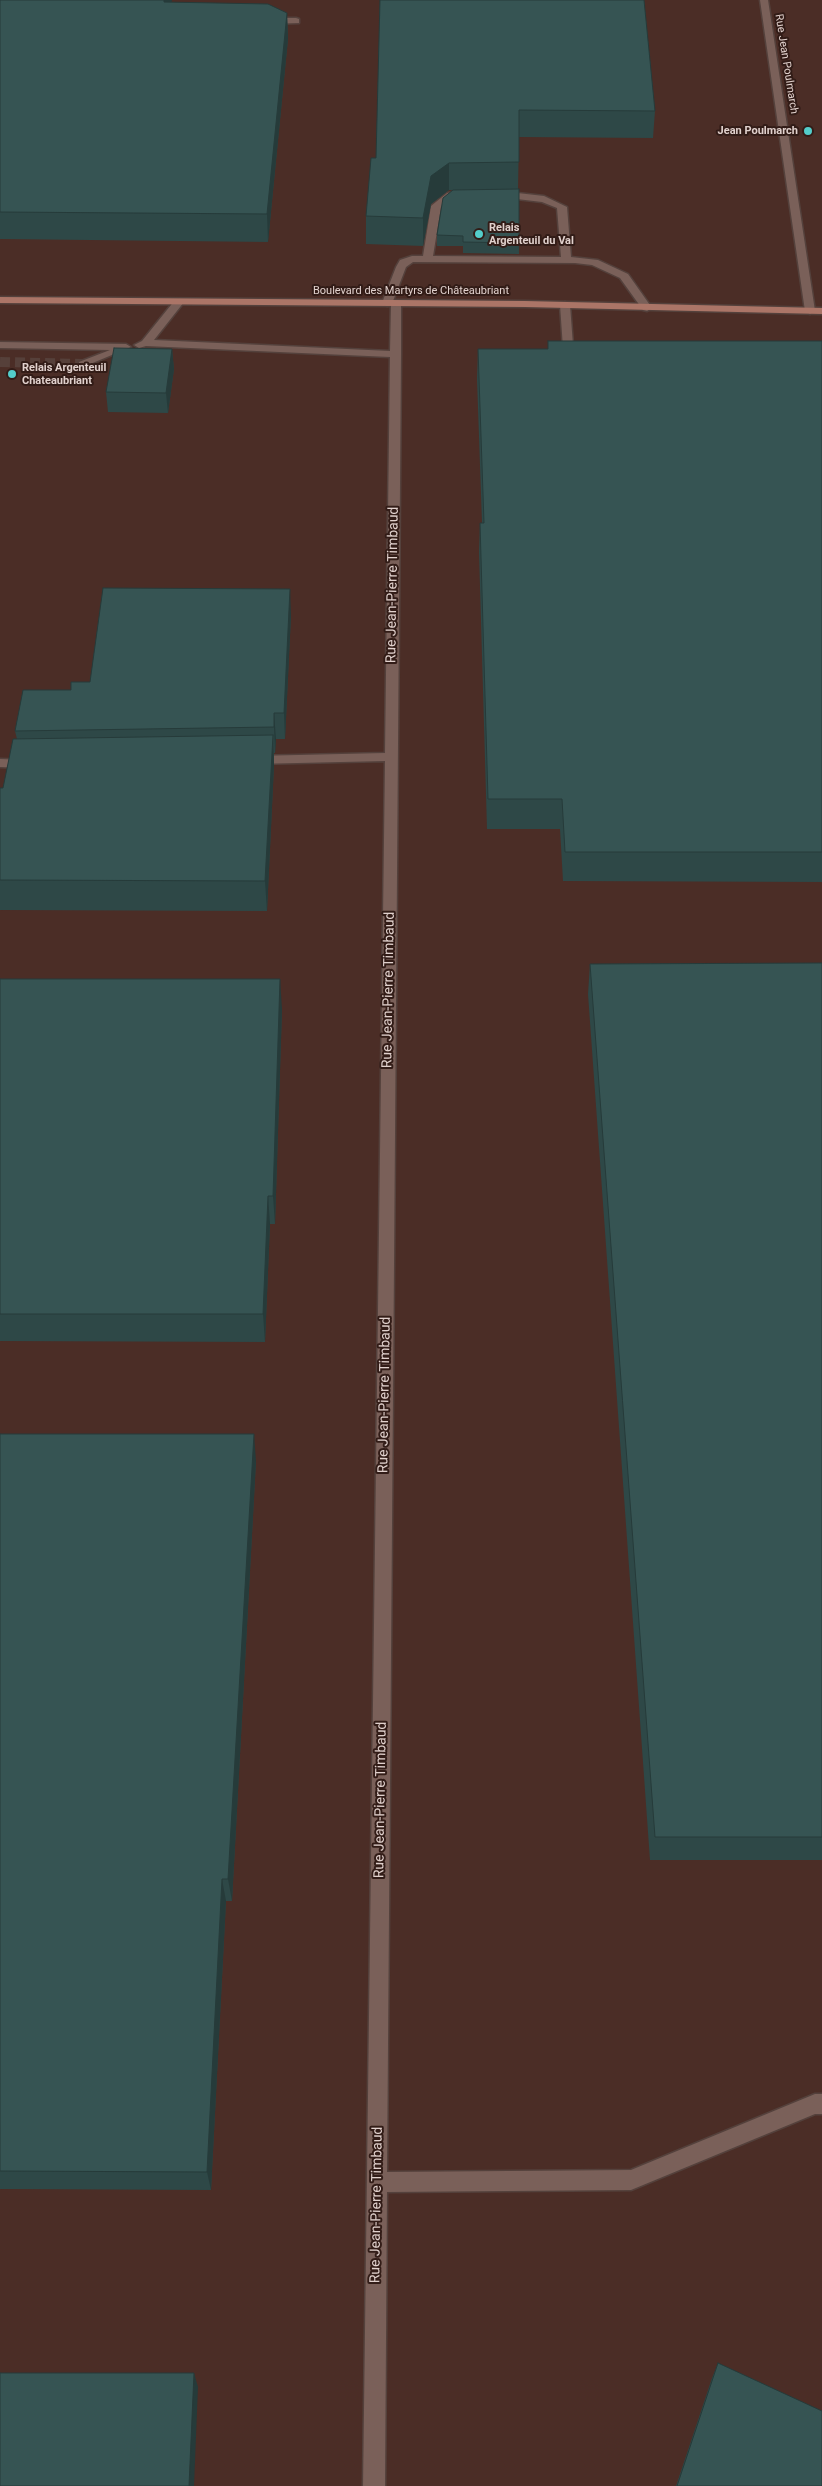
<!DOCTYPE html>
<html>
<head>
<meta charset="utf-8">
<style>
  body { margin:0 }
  canvas { display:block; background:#3d2620 }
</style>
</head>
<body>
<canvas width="822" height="2486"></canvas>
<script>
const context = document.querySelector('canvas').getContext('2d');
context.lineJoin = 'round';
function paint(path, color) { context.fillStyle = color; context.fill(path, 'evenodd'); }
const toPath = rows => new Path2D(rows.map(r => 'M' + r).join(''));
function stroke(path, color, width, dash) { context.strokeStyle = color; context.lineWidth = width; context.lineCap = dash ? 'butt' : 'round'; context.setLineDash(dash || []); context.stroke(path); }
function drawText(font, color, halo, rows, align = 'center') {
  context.font = font + ' Roboto,sans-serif'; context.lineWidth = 4; context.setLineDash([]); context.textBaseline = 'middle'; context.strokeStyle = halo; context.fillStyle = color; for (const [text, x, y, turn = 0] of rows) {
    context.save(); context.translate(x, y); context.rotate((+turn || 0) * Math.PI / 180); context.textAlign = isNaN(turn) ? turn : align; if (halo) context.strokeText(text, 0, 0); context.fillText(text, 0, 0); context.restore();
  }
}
paint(toPath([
  [0,0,822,0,822,2486,0,2486]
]), '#4b2d26');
stroke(toPath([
  [0,362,83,364]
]), '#56403a', 10, [10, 5]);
const minor = toPath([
  [760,0,768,0,815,311,810,314,805,311,760,0],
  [296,18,299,19,299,23,268,24,264,21,268,18,296,18],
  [459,191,464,194,462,196,453,198,441,207,433,256,561,257,557,208,542,202,500,197,495,194,500,191,544,196,567,207,571,257,598,260,628,274,652,308,647,311,643,310,620,278,592,265,575,263,413,262,406,267,393,301,401,303,401,354,387,2172,631,2170,815,2094,822,2094,822,2114,815,2114,631,2190,387,2192,385,2486,363,2486,385,761,254,764,248,760,254,756,385,753,390,357,146,346,139,348,134,345,142,341,175,300,179,299,184,302,154,340,390,351,391,305,387,306,382,303,396,267,400,260,412,256,423,256,431,206,447,193,459,191],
  [565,302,570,305,573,345,585,346,585,350,568,351,563,348,560,305,565,302],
  [0,342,126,344,131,347,83,367,79,366,79,362,110,350,0,348,0,342],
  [0,759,28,760,34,764,28,768,0,767,0,759]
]);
const major = toPath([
  [0,297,525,301,822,308,822,314,525,307,0,303,0,297]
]);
stroke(minor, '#54413c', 3);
stroke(major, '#54413c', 3);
paint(minor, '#7a6059');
paint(major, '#ab7567');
paint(toPath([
  [0,0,171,3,287,13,288,39,268,242,0,239],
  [380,0,655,111,653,138,519,137,518,189,519,254,463,253,463,246,437,246,437,235,452,190,449,190,431,204,423,246,366,244,366,216,376,158],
  [822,341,822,882,563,881,560,829,487,829,479,552,480,523,482,523,477,379,478,349,548,349],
  [172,349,174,369,168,413,108,412,106,392],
  [291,615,285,739,276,739,275,753,274,753,274,765,267,911,0,910,0,788,3,788,17,739,15,731,71,690,90,682],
  [822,963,822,1860,650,1860,588,994,590,964],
  [0,979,282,1009,275,1224,270,1224,265,1342,0,1341],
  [0,1434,256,1461,232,1901,226,1901,211,2190,0,2189],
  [718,2363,822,2486,676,2486,712,2378]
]), '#2e4847');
paint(toPath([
  [164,0,172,0,166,29,164,2],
  [287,13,288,39,268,242,267,214],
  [449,163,449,190,431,204,423,246,423,218,431,176],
  [172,349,174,369,168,413,166,393],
  [290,589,291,615,285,739,284,713],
  [274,713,276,739,275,753,274,727],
  [273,735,274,765,267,911,265,881],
  [280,979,282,1009,275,1224,273,1196],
  [268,1196,270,1224,265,1342,263,1314],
  [254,1434,256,1461,232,1901,228,1879],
  [222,1879,226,1901,211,2190,207,2172],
  [194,2373,198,2387,194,2486,189,2486]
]), '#263b3a');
const building = toPath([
  [0,0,164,0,164,2,268,4,287,13,267,214,0,212,0,0],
  [380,0,644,0,655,111,519,110,519,162,449,163,431,176,423,218,366,216,371,158,376,158,380,0],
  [519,189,519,243,463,242,463,236,437,235,443,198,453,190,519,189],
  [548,341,822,341,822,852,565,852,562,799,488,799,480,523,484,523,478,349,548,349,548,341],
  [114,348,172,349,166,393,106,392,114,348],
  [103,588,290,589,284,713,274,713,274,727,15,731,23,690,71,690,71,682,90,682,103,588],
  [273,735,265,881,0,880,0,788,3,788,13,739,273,735],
  [822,963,822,1837,655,1837,590,964,822,963],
  [0,979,280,979,273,1196,268,1196,263,1314,0,1314,0,979],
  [0,1434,254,1434,228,1879,222,1879,207,2172,0,2171,0,1434],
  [718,2363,822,2411,822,2486,677,2486,718,2363],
  [0,2373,194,2373,189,2486,0,2486,0,2373]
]);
paint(building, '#365453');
stroke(building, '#263b3a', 1);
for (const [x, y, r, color] of [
  [808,131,5,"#53cdca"],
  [479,234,5,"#53cdca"],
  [12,374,5,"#53cdca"]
]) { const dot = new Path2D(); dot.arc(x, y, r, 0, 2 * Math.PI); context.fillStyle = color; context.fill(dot); stroke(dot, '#321c17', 2); }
drawText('11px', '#e1d1cd', '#321c17', [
  ["Rue Jean Poulmarch",786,64,81],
  ["Boulevard des Martyrs de Châteaubriant",411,291]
]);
drawText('bold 11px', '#e1d1cd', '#321c17', [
  ["Jean Poulmarch",798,131,"right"],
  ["Relais",489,228],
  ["Argenteuil du Val",489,241],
  ["Relais Argenteuil",22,368],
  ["Chateaubriant",22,381]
], 'left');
drawText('14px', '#e1d1cd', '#321c17', [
  ["Rue Jean-Pierre Timbaud",393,585,-89],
  ["Rue Jean-Pierre Timbaud",389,990,-89],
  ["Rue Jean-Pierre Timbaud",385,1395,-89],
  ["Rue Jean-Pierre Timbaud",381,1800,-89],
  ["Rue Jean-Pierre Timbaud",377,2205,-89]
]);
</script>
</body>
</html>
